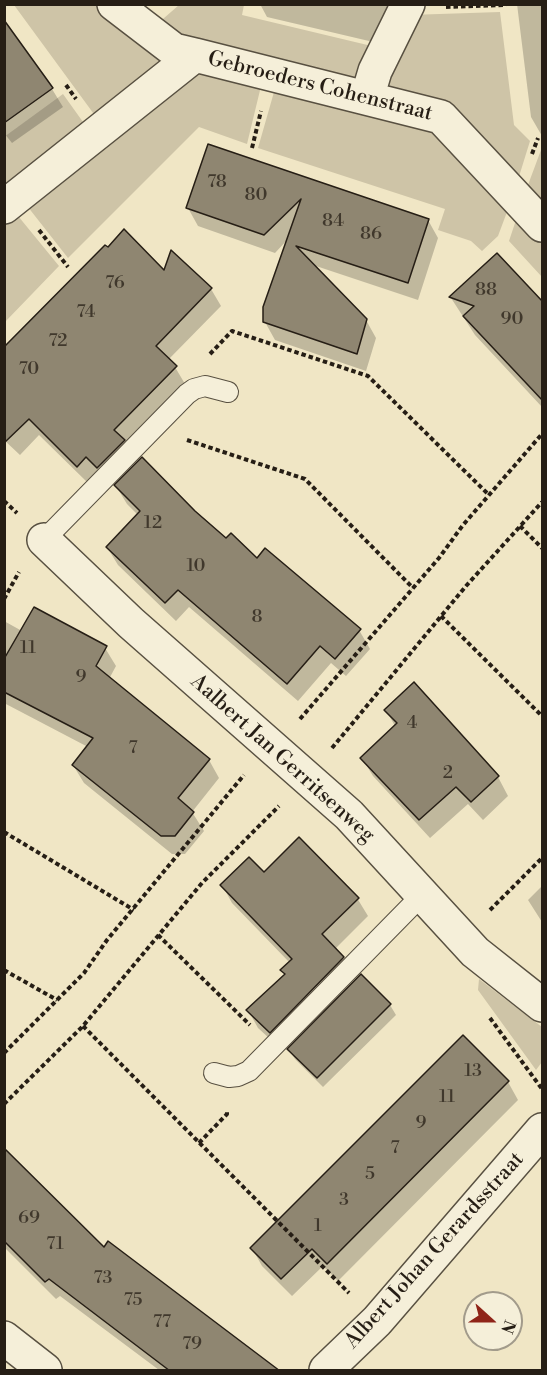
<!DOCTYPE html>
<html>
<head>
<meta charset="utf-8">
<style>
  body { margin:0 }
  #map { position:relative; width:547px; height:1375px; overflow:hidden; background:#f0e6c5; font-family:"Libre Bodoni",serif }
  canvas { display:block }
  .frame { position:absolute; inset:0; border:6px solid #261e15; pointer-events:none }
  .north { position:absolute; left:463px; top:1291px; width:60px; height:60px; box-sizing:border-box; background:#f5efd9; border:2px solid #a29b8b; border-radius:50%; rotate:111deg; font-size:16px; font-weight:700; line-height:24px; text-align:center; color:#261e15 }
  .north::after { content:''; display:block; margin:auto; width:21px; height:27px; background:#8f2418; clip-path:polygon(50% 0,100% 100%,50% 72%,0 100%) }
</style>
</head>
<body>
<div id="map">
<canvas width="547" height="1375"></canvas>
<div class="frame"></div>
<div class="north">N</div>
</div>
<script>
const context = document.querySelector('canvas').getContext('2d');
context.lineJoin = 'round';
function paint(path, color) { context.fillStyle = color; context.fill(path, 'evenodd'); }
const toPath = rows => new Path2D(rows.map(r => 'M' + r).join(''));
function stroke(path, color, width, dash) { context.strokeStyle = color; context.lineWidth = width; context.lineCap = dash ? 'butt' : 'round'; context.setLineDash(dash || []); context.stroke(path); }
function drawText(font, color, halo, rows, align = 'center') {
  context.font = font + ' "Libre Bodoni",serif'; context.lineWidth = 4.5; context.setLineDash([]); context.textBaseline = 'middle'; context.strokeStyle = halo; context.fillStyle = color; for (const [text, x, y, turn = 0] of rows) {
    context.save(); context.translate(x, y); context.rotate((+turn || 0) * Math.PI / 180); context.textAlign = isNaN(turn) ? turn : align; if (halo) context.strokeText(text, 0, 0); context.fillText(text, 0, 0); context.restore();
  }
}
paint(toPath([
  [14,5,100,5,172,60,99,121],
  [179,5,244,5,242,15,380,48,371,68,345,82,177,40,156,25],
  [500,12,514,125,530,141,517,183,392,95,382,73,409,15],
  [204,67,262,82,247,144,199,127,68,258,24,202],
  [276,85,436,125,510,204,498,236,482,251,471,241,438,230,445,209,258,148],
  [63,94,88,129,5,195,4,137],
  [541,150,542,152,542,211,525,193],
  [14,211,59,266,5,322,5,218],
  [518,214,542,239,542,277,509,241],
  [479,979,542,1027,542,1062,536,1070,478,990]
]), '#cec4a7');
paint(toPath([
  [260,4,396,4,386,45,267,17],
  [517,4,542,4,542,136,531,117],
  [4,23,52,89,63,107,12,143,4,133],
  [209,146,428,220,438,238,418,300,313,265,366,320,376,338,366,371,275,340,265,322,288,239,275,253,198,226,188,208],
  [171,253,211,289,221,306,168,360,175,367,185,384,88,483,39,435,20,455,4,440,164,272],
  [451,298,542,304,542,407,475,335],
  [116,486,194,512,226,540,359,630,370,649,346,676,331,663,298,701,189,607,176,621,118,565,107,547,138,515,127,504],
  [4,621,22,631,105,648,116,666,109,679,209,760,219,778,192,812,204,831,185,854,172,854,84,783,73,765,88,747,4,703],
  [414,684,498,777,508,796,483,820,468,804,430,838,373,776,362,758,395,726,386,710],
  [264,874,357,898,368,916,335,949,343,958,353,975,281,1049,258,1028,248,1010,285,975,282,970,290,963,232,903,222,885],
  [542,886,542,922,528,900],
  [361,976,390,1005,396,1015,323,1087,295,1059,289,1050],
  [463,1037,508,1082,518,1100,338,1281,323,1266,292,1296,262,1266,252,1248],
  [4,1150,104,1249,265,1370,159,1370,60,1296,56,1299,4,1247]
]), '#0003');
const building = toPath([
  [4,20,53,88,4,123,4,20],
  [208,144,429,219,408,283,296,246,367,319,357,354,263,322,263,307,301,199,264,235,186,208,208,144],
  [124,229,164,270,171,250,212,288,156,346,177,366,114,430,125,440,97,468,86,457,77,467,29,419,4,443,4,347,105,245,108,247,124,229],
  [497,253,543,302,543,401,463,316,474,306,449,297,497,253],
  [142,457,195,511,226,538,231,533,257,558,265,548,361,629,335,659,320,646,287,684,178,590,165,603,106,547,140,511,114,485,142,457],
  [34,607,107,646,96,666,210,759,178,798,194,812,175,836,161,836,72,765,93,738,4,692,4,659,34,607],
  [414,682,499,776,471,802,456,787,419,820,360,758,397,723,384,710,414,682],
  [299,837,359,898,322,934,344,957,270,1033,246,1010,285,974,280,970,292,959,220,885,249,857,264,872,299,837],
  [361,974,391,1004,317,1078,287,1049,361,974],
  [463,1035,509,1081,327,1264,312,1249,281,1279,250,1248,463,1035],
  [4,1148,104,1247,108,1241,280,1371,170,1371,49,1279,45,1282,4,1241,4,1148]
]);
paint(building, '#8f8671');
stroke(building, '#261e15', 1.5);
const lane = toPath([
  [44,540,187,394,194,389,205,386,228,392],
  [214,1073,229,1077,238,1076,249,1071,423,894]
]);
const street = toPath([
  [114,4,174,50,195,55],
  [367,98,375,71,408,4],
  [4,207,195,55,441,117,542,225],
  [44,540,131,623,349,815,475,952,542,1005],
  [4,1338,45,1370],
  [326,1370,377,1321,542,1130]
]);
stroke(lane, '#585041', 22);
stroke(street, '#585041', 36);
stroke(toPath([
  [446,7,506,5],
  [66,85,76,99],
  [252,148,261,111],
  [532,154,538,138],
  [39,230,68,267],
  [210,354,232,331,368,376,489,495],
  [187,440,305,479,413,588],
  [4,501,17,513],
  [520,526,542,548],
  [4,599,19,572],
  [441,616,542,716],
  [300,719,439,558,463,525,542,434],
  [332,748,466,586,542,502],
  [4,832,134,910],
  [490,910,542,858],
  [158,935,250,1025],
  [4,970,57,1000],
  [490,1018,542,1089],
  [83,1026,349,1293],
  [4,1053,84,973,107,940,244,775],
  [4,1104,83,1026,202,883,279,806],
  [199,1143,227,1114,227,1111]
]), '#261e15', 4, [4.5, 3]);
stroke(lane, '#f5efd9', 20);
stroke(street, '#f5efd9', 33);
drawText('18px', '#40382c', null, [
  ["78",217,183],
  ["80",256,196],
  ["84",333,222],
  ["86",371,235],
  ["76",115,284],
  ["88",486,291],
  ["74",86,313],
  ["90",512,320],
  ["72",58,342],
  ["70",29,370],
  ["12",153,524],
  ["10",196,567],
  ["8",257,618],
  ["11",28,649],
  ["9",81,678],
  ["4",412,724],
  ["7",133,749],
  ["2",448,774],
  ["13",473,1072],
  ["11",447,1098],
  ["9",421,1124],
  ["7",395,1149],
  ["5",370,1175],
  ["3",344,1201],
  ["69",29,1219],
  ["1",318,1227],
  ["71",55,1245],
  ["73",103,1279],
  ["75",133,1301],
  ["77",162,1323],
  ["79",192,1345]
]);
drawText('21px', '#261e15', '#f5efd9', [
  ["Gebroeders Cohenstraat",320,87,14],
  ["Aalbert Jan Gerritsenweg",282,759,42],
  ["Albert Johan Gerardsstraat",435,1251,-48]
]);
</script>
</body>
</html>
